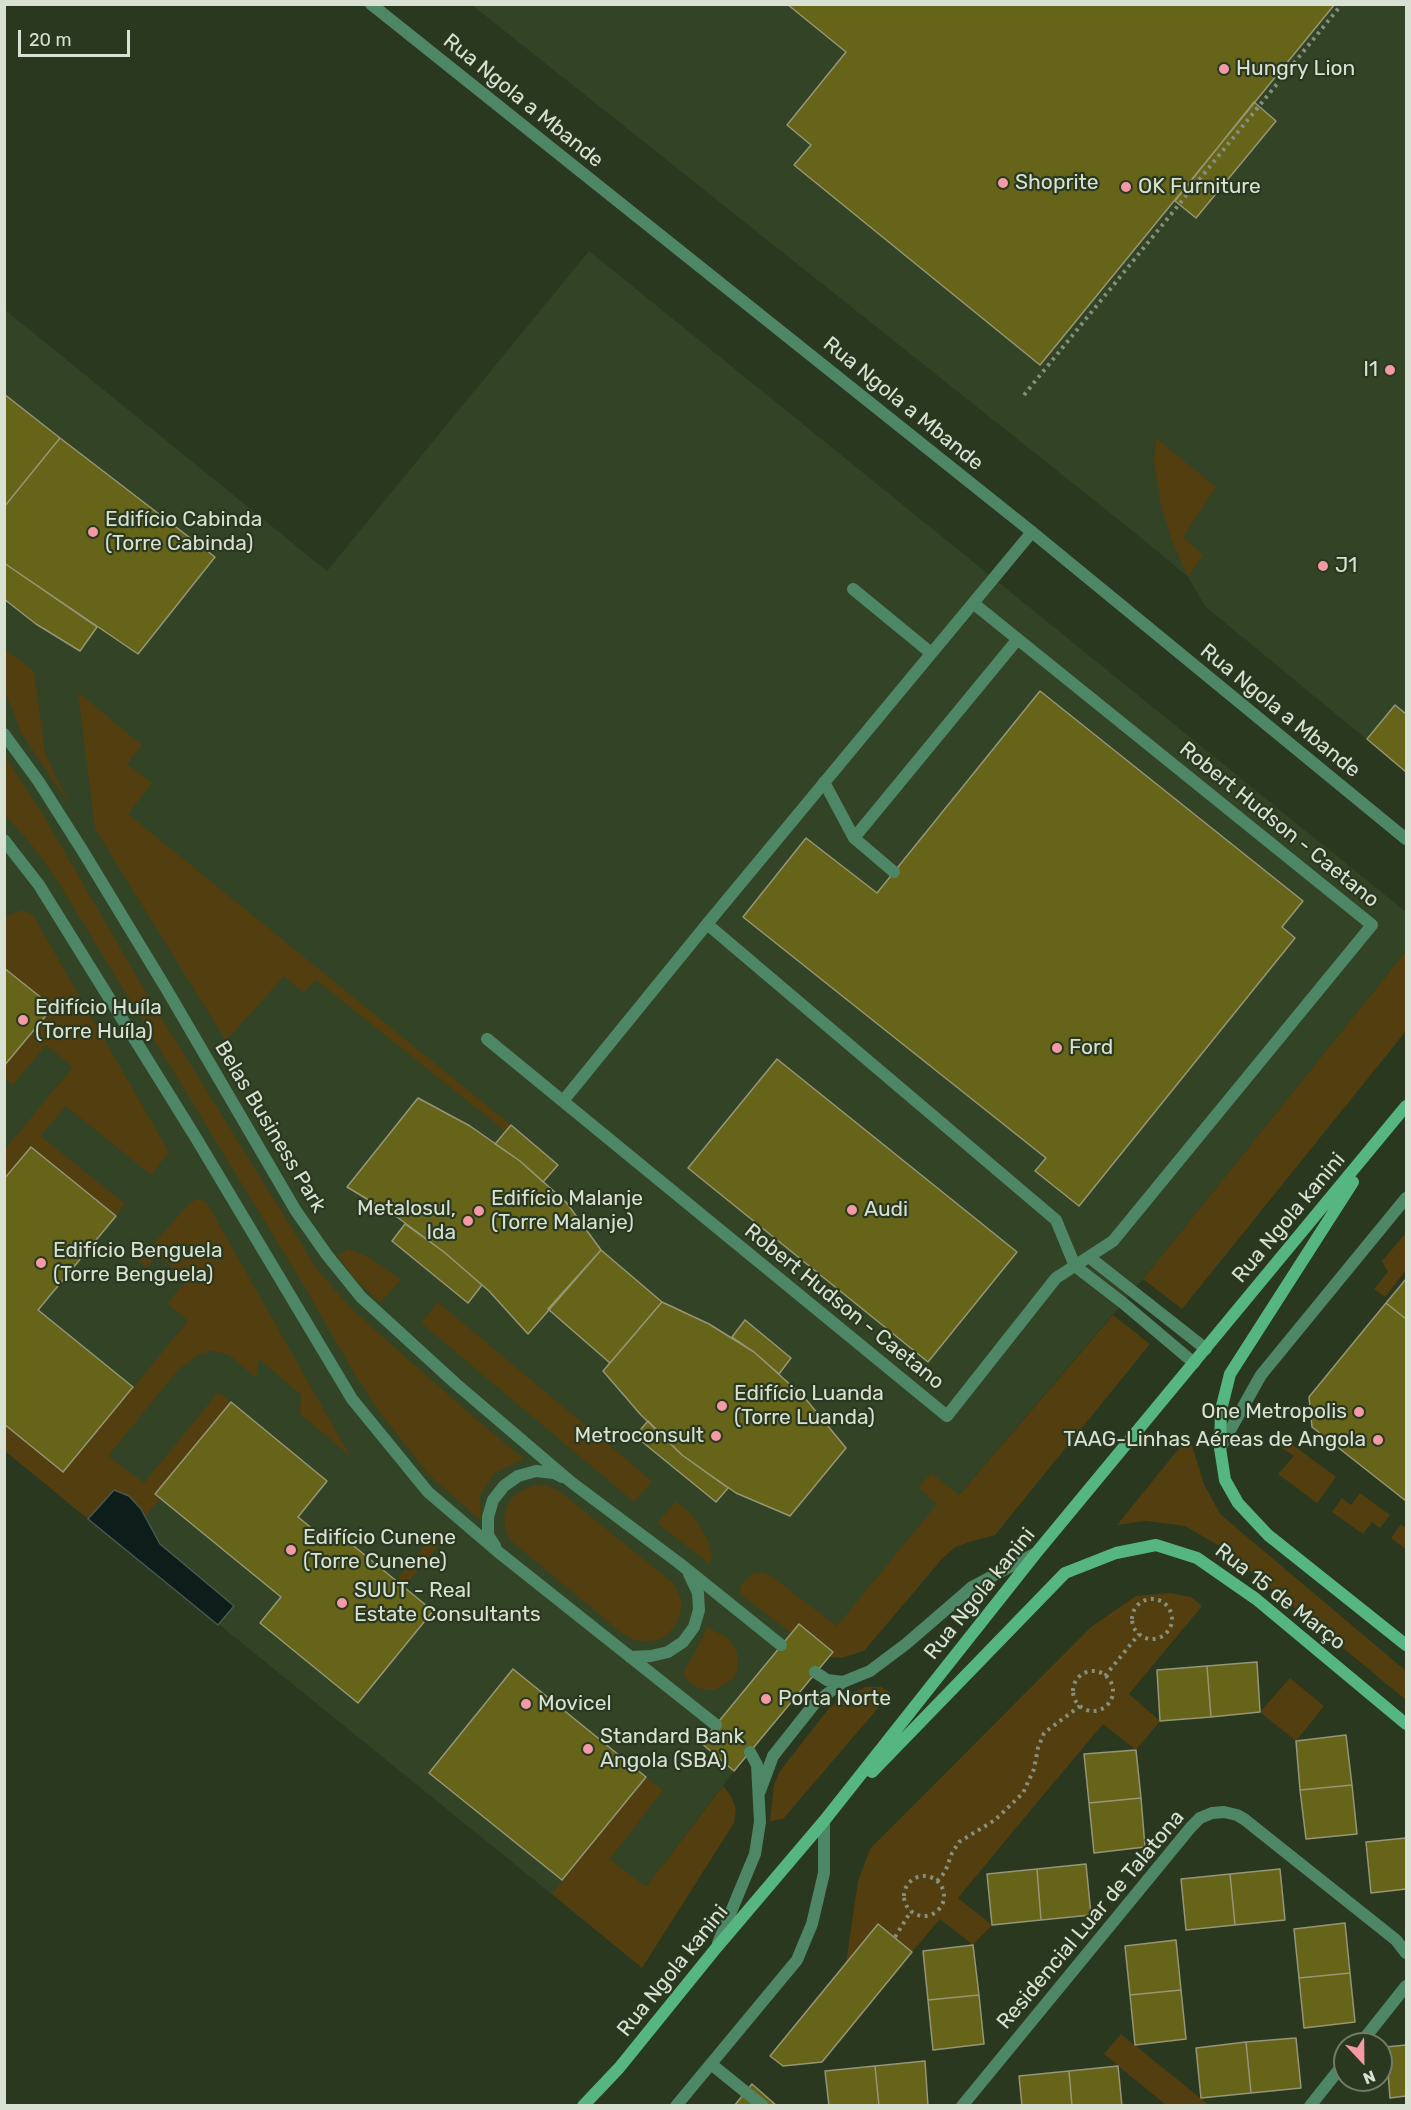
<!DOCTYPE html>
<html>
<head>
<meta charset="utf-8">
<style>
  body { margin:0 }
  #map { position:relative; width:1411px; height:2110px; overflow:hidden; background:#2a3820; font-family:Rubik,sans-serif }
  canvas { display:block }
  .frame { position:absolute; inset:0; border:6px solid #d8e1d2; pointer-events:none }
  .north { position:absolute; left:1333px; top:2032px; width:60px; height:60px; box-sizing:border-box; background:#2a3820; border:2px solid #707c67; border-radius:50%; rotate:158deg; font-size:16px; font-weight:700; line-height:24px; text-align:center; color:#d8e1d2 }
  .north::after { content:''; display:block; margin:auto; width:21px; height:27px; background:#f49aa6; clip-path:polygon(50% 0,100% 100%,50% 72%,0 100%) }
  .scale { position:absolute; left:18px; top:30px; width:112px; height:27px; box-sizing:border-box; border:3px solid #d8e1d2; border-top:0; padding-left:8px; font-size:18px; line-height:21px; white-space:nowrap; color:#d8e1d2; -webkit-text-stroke:4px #2a3820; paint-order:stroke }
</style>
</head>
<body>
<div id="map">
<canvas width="1411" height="2110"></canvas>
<div class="frame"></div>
<div class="north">N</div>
<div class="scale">20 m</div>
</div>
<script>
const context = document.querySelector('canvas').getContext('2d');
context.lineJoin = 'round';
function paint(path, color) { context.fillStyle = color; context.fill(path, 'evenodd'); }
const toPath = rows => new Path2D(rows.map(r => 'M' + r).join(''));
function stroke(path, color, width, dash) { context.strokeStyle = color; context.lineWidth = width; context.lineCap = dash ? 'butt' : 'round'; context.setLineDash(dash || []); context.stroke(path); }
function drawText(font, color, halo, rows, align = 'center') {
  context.font = font + ' Rubik,sans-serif'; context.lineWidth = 4.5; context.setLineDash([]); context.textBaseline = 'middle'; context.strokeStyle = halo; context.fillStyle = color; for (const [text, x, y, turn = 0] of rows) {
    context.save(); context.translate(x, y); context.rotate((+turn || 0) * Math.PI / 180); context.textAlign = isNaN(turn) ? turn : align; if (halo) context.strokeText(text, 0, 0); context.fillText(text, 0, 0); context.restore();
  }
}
paint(toPath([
  [472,5,1406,5,1406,772,1206,607,1188,577,1139,536],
  [589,251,1406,912,1406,951,1143,1279,958,1496,718,1757,734,1771,607,1939,5,1451,4,309,327,571]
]), '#324326');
paint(toPath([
  [1156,438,1216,487,1183,537,1203,555,1188,577,1172,541,1161,505,1154,461],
  [4,648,34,671,45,753,70,806,20,731,13,710,5,694],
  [78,692,142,745,127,764,152,783,128,814,511,1125,505,1131,316,980,304,993,284,976,226,1041,95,829],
  [5,756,45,818,150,999,317,1269,350,1307,384,1338,476,1419,524,1459,495,1473,480,1495,481,1521,428,1474,378,1410,351,1368,304,1286,55,877,32,845,5,815],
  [23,910,33,915,169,1152,151,1175,66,1106,47,1128,41,1136,125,1204,116,1216,5,1179,5,1149,73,1067,46,1045,13,1085,5,1078,4,1067,53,1007,5,968,5,919,8,915],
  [1406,951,1406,1031,1182,1309,1143,1279],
  [198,1198,207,1203,350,1456,300,1414,301,1395,259,1359,256,1378,229,1355,213,1351,200,1354,178,1370,108,1456,144,1483,218,1392,231,1402,156,1494,160,1498,145,1517,141,1509,114,1490,88,1519,5,1451,4,1424,64,1471,188,1321,167,1303,187,1280,158,1255,147,1267,138,1261,189,1204],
  [1406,1233,1406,1270,1385,1297,1374,1289,1388,1272,1382,1261],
  [348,1249,369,1257,401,1280,380,1303,352,1276,338,1256],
  [438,1302,652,1481,634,1502,421,1323],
  [1113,1315,1150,1344,995,1535,969,1542,954,1548,942,1559,864,1651,841,1658,828,1657,799,1624,791,1633,739,1593,742,1583,752,1574,762,1572,771,1576,837,1626,937,1504,918,1488,931,1473,959,1495],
  [1189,1436,1204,1484,1220,1514,1406,1671,1406,1700,1221,1547,1185,1526,1146,1521,1117,1525],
  [1281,1436,1336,1477,1317,1503,1278,1474,1294,1456,1276,1444],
  [534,1485,545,1485,557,1489,672,1582,678,1592,682,1603,680,1615,675,1626,667,1635,657,1640,645,1642,634,1640,623,1634,510,1540,505,1529,504,1517,507,1506,513,1497,523,1490],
  [1360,1493,1390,1515,1380,1528,1372,1522,1363,1534,1332,1512,1342,1498,1351,1505],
  [676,1501,690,1513,701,1528,709,1543,712,1556,710,1564,657,1523],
  [1401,1524,1406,1528,1406,1549,1391,1538],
  [438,1529,447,1536,404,1587,396,1580],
  [1170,1593,1191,1597,1202,1606,1129,1694,1160,1721,1136,1750,1103,1724,1030,1811,958,1898,992,1925,973,1945,940,1919,912,1952,878,1924,846,1963,858,1881,870,1849,1091,1627,1136,1596],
  [707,1627,728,1638,738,1653,737,1672,732,1680,715,1690,705,1690,696,1687,688,1681,683,1673,696,1650],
  [1290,1678,1324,1706,1296,1741,1260,1712],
  [866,1687,881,1687,891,1693,783,1819,770,1821,774,1785,780,1771,830,1707,847,1695],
  [646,1777,663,1790,610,1859,646,1887,723,1786,731,1796,736,1810,734,1823,642,1968,552,1894],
  [1121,2034,1209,2105,1166,2105,1104,2054]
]), '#523e0f');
const water = toPath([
  [114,1490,129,1496,141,1509,160,1544,234,1606,218,1625,88,1519,114,1490]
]);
paint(water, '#0c1d1a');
stroke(water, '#495851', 1.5);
const building = toPath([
  [787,4,1335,4,1040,365,794,165,811,145,787,125,846,52,787,4],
  [1254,102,1276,121,1196,218,1175,201,1254,102],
  [4,394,60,438,4,507,4,394],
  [60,438,215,557,138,654,4,563,4,507,60,438],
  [4,563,97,627,80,651,36,624,4,599,4,563],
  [1040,691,1303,901,1282,927,1295,938,1079,1206,1035,1171,1046,1158,743,917,806,838,877,893,1040,691],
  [1395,705,1406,714,1406,772,1367,739,1395,705],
  [4,968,53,1007,4,1066,4,968],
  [777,1059,1017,1252,928,1362,688,1168,777,1059],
  [418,1098,470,1126,520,1161,566,1202,601,1250,528,1334,489,1291,444,1252,397,1217,347,1187,418,1098],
  [511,1125,558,1165,543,1182,520,1161,495,1144,511,1125],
  [31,1147,116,1216,38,1310,133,1387,63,1472,4,1424,4,1179,31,1147],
  [405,1224,444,1252,482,1285,468,1303,392,1241,405,1224],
  [601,1250,662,1302,610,1363,548,1309,601,1250],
  [1406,1279,1406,1319,1386,1303,1406,1279],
  [662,1302,709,1324,754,1352,804,1397,846,1448,790,1516,736,1493,682,1455,641,1415,603,1371,662,1302],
  [1386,1303,1406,1319,1406,1501,1312,1427,1309,1397,1386,1303],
  [745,1320,791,1358,779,1374,754,1352,732,1337,745,1320],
  [231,1402,327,1481,298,1517,330,1543,338,1533,433,1611,358,1703,260,1623,281,1597,155,1494,231,1402],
  [648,1421,682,1455,728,1488,716,1502,635,1436,648,1421],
  [799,1624,833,1652,734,1771,701,1743,799,1624],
  [1257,1662,1260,1712,1211,1717,1207,1666,1257,1662],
  [1207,1666,1211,1717,1160,1721,1157,1670,1207,1666],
  [513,1669,646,1777,562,1880,429,1773,513,1669],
  [1346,1735,1352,1785,1300,1790,1296,1741,1346,1735],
  [1136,1750,1141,1798,1089,1803,1084,1754,1136,1750],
  [1352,1785,1357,1834,1306,1839,1300,1790,1352,1785],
  [1141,1798,1145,1847,1094,1853,1089,1803,1141,1798],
  [1406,1838,1406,1889,1371,1893,1366,1842,1406,1838],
  [1086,1864,1091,1915,1041,1920,1037,1869,1086,1864],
  [1037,1869,1041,1920,992,1925,987,1874,1037,1869],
  [1280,1869,1285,1920,1235,1925,1230,1874,1280,1869],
  [1230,1874,1235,1925,1186,1930,1181,1879,1230,1874],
  [1345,1923,1350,1973,1299,1978,1294,1929,1345,1923],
  [878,1924,912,1952,822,2062,783,2066,770,2056,878,1924],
  [1176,1940,1181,1990,1130,1995,1125,1946,1176,1940],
  [973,1945,979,1995,928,2000,923,1951,973,1945],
  [1350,1973,1355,2022,1304,2028,1299,1978,1350,1973],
  [1181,1990,1186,2039,1135,2045,1130,1995,1181,1990],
  [979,1995,984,2044,933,2050,928,2000,979,1995],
  [1296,2038,1301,2088,1251,2093,1246,2042,1296,2038],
  [1246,2042,1251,2093,1201,2098,1196,2048,1246,2042],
  [1406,2045,1406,2096,1390,2098,1386,2047,1406,2045],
  [925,2061,928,2106,879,2106,875,2066,925,2061],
  [875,2066,879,2106,829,2106,825,2071,875,2066],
  [1118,2066,1122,2106,1072,2106,1069,2071,1118,2066],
  [1069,2071,1072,2106,1022,2106,1019,2076,1069,2071],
  [752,2084,777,2106,734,2106,752,2084]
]);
paint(building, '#656419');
stroke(building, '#969676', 1.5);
stroke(toPath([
  [1024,395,1342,4],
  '1132 1619a20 20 0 1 1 40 0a20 20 0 1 1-40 0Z',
  '1073 1691a20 20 0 1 1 40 0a20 20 0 1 1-40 0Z',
  [1105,1676,1139,1634],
  '904 1896a20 20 0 1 1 40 0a20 20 0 1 1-40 0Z',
  [937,1881,945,1872,952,1853,959,1842,995,1820,1023,1793,1034,1769,1038,1748,1044,1733,1080,1706],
  [895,1937,911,1911]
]), '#848f7c', 4, [3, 4.5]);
stroke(toPath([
  [853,589,931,653],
  [4,734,39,782,84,853,167,990,296,1211,327,1255,361,1297,455,1383,571,1482,679,1563,781,1645],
  [824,782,854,838,894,872],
  [854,838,1017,640],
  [4,840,39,885,196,1138,352,1399,428,1492,497,1551,716,1725],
  [707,924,1056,1220,1075,1266,1123,1303,1194,1363],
  [487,1039,947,1416,1056,1278,1113,1241,1372,925,973,603],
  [563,1101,707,924,1032,532],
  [1089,1257,1206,1349],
  [1220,1448,1261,1375,1406,1198],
  [495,1546,488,1535,488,1517,493,1500,504,1486,518,1476,536,1471,554,1473,562,1477],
  [630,1657,651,1656,668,1652,683,1642,694,1627,699,1610,698,1593,689,1574],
  [815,1672,827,1680,843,1682],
  [760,1791,773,1756,815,1703,843,1682,870,1671,906,1644,972,1587,1036,1553],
  [718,1943,755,1854,760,1822,757,1765,750,1752],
  [1360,2044,1406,1986],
  [711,2064,763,2106],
  [676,2106,797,1960,812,1924,824,1873,824,1821],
  [962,2106,1191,1827,1200,1818,1212,1813,1224,1812,1237,1815,1244,1819,1396,1940,1406,1953],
  [1310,2106,1345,2062]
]), '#4e8766', 12);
stroke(toPath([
  [371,4,1032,532,1406,839]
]), '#4e8766', 12);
stroke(toPath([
  [1353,1182,1230,1374,1221,1410,1220,1448,1225,1480,1238,1503,1268,1535,1406,1645],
  [872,1772,1065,1573,1116,1553,1156,1545,1197,1558,1256,1599,1406,1724],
  [583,2106,619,2068,717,1947,824,1821,1037,1552,1406,1106]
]), '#56b681', 12);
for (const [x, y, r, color] of [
  [1224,69,6,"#f49aa6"],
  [1003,183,6,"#f49aa6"],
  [1126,187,6,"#f49aa6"],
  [1390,370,6,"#f49aa6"],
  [93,532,6,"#f49aa6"],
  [1323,566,6,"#f49aa6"],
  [23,1020,6,"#f49aa6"],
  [1057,1048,6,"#f49aa6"],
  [852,1210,6,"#f49aa6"],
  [479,1211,6,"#f49aa6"],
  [468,1221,6,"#f49aa6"],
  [41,1263,6,"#f49aa6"],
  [722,1406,6,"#f49aa6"],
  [1359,1412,6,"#f49aa6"],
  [716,1436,6,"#f49aa6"],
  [1378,1440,6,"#f49aa6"],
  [291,1550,6,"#f49aa6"],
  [342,1603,6,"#f49aa6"],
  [766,1699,6,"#f49aa6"],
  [526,1704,6,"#f49aa6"],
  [588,1749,6,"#f49aa6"]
]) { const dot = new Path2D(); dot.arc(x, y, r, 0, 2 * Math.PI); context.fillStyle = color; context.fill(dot); stroke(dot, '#2a3820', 2); }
drawText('21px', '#d8e1d2', '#2a3820', [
  ["Hungry Lion",1236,69],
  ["Shoprite",1015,183],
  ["OK Furniture",1138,187],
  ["I1",1378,370,"right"],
  ["Edifício Cabinda",105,520],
  ["(Torre Cabinda)",105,544],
  ["J1",1335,566],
  ["Edifício Huíla",35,1008],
  ["(Torre Huíla)",35,1032],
  ["Ford",1069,1048],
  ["Edifício Malanje",491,1199],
  ["(Torre Malanje)",491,1223],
  ["Metalosul,",456,1209,"right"],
  ["lda",456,1233,"right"],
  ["Audi",864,1210],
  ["Edifício Benguela",53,1251],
  ["(Torre Benguela)",53,1275],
  ["Edifício Luanda",734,1394],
  ["(Torre Luanda)",734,1418],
  ["One Metropolis",1347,1412,"right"],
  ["Metroconsult",704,1436,"right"],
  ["TAAG-Linhas Aéreas de Angola",1366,1440,"right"],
  ["Edifício Cunene",303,1538],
  ["(Torre Cunene)",303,1562],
  ["SUUT - Real",354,1591],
  ["Estate Consultants",354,1615],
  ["Porta Norte",778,1699],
  ["Movicel",538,1704],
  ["Standard Bank",600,1737],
  ["Angola (SBA)",600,1761]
], 'left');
drawText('21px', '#d8e1d2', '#2a3820', [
  ["Rua Ngola a Mbande",523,101,39],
  ["Rua Ngola a Mbande",903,404,39],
  ["Rua Ngola a Mbande",1280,711,39],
  ["Robert Hudson - Caetano",1279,825,39],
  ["Belas Business Park",270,1127,59],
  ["Rua Ngola kanini",1289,1218,-50],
  ["Robert Hudson - Caetano",844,1307,39],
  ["Rua Ngola kanini",980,1594,-51],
  ["Rua 15 de Março",1280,1597,38],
  ["Residencial Luar de Talatona",1091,1920,-50],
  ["Rua Ngola kanini",673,1971,-51]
]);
</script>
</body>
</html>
